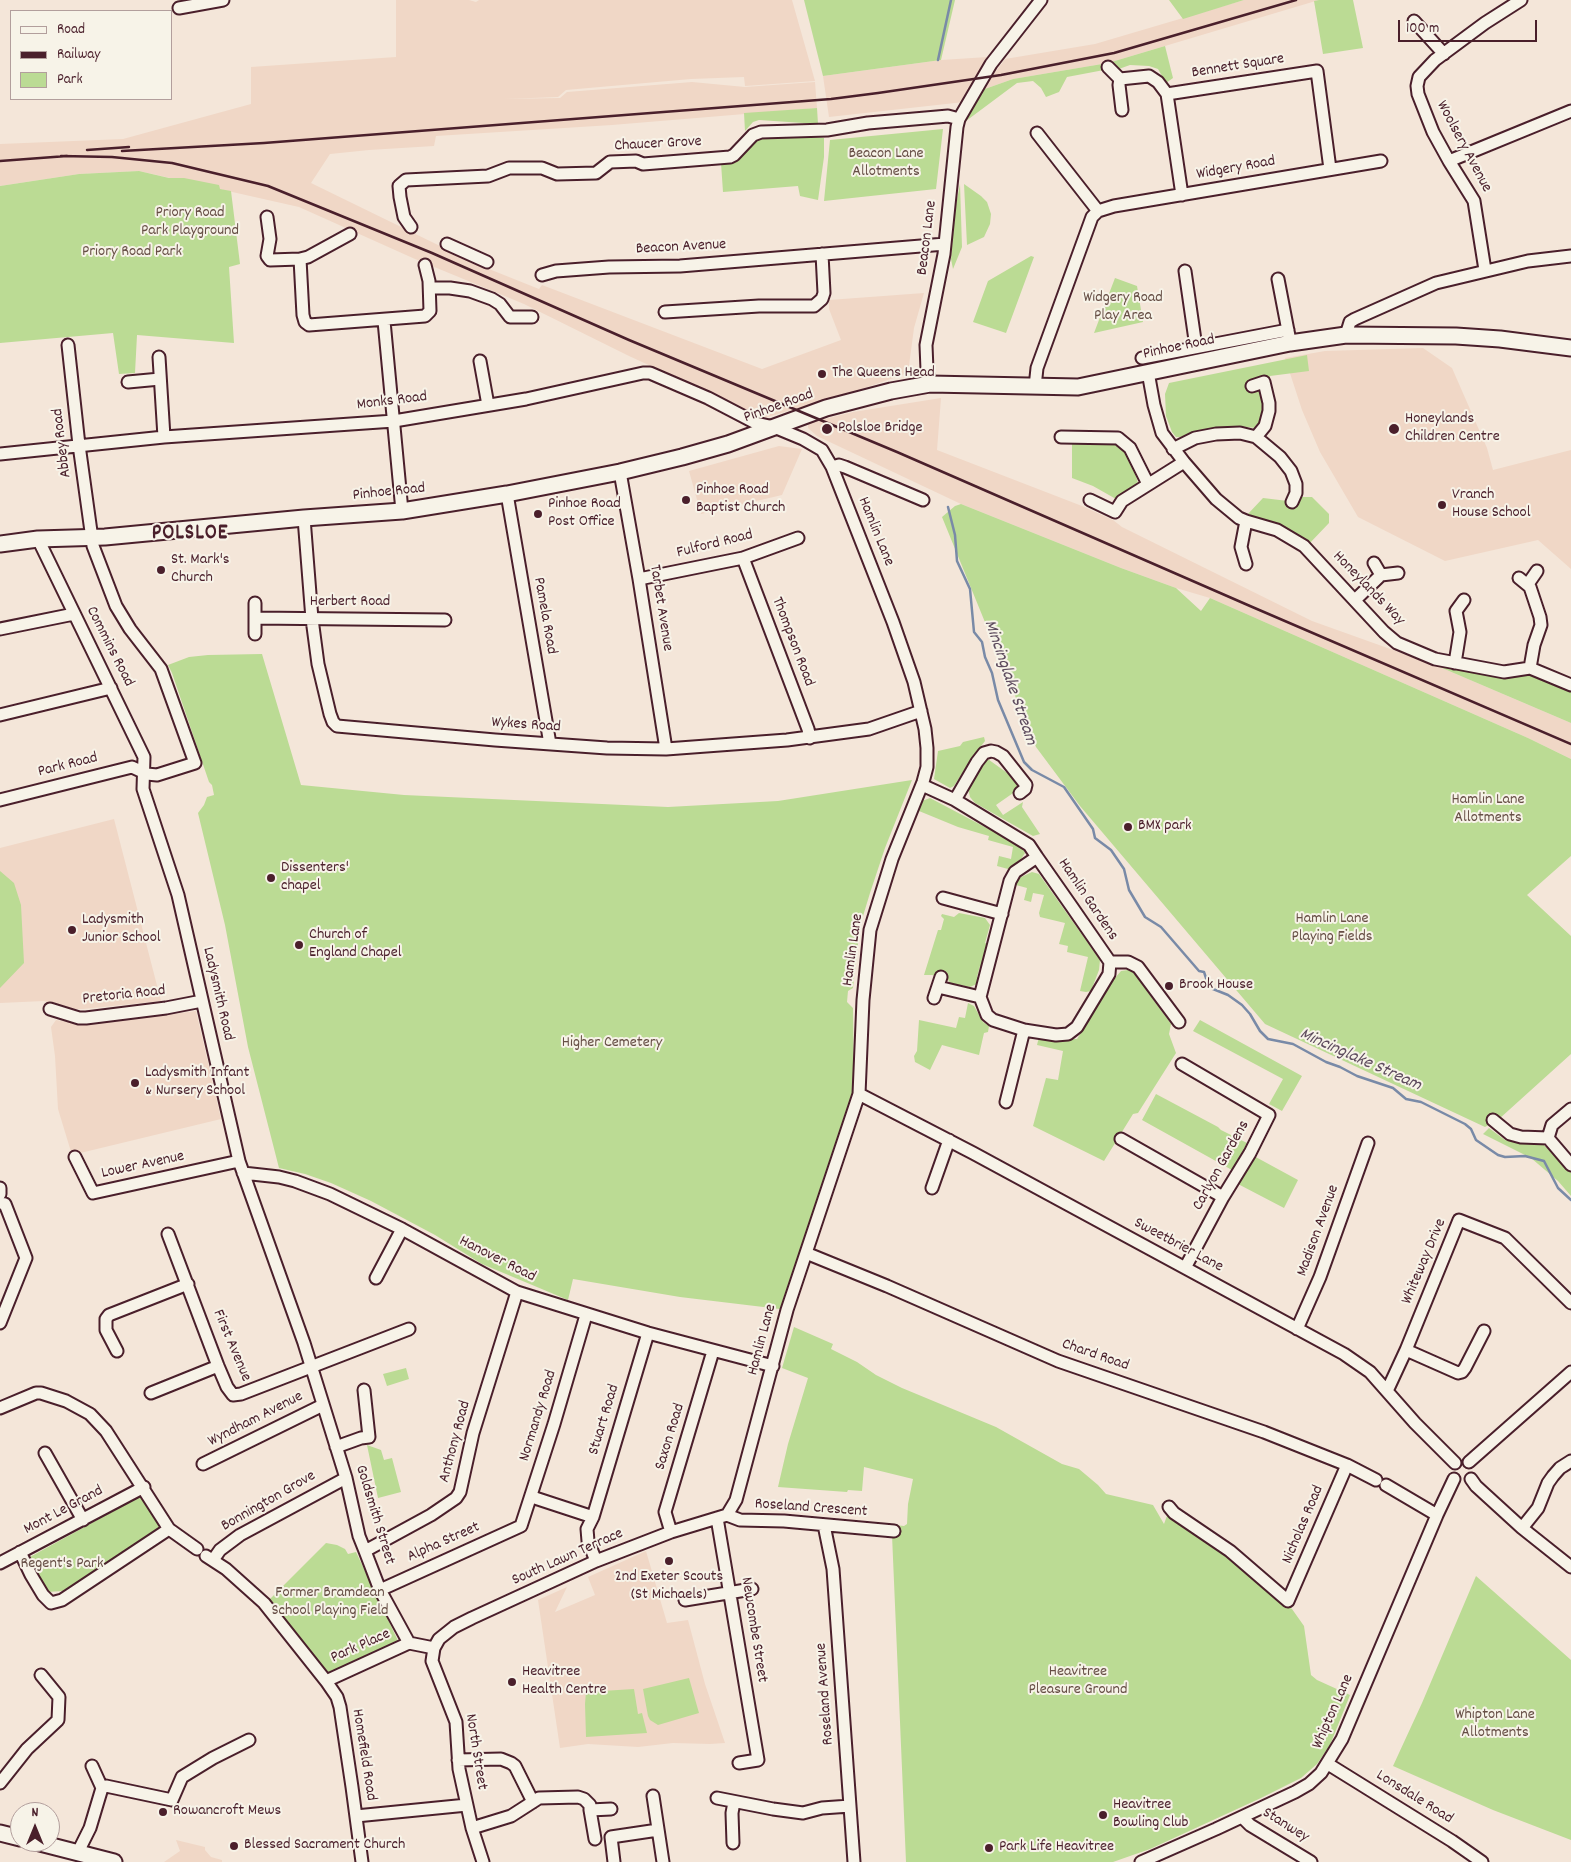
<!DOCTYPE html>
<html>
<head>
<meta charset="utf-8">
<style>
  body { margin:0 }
  #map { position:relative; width:1571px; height:1862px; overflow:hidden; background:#f4e6d9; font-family:Dekko,sans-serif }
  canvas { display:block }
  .legend { position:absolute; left:10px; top:10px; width:162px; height:90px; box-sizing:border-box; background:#f7f3e8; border:1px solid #b29e9c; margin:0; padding:6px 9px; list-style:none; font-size:15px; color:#4a1f2b }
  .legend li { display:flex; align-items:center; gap:10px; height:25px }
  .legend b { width:25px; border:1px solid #b29e9c }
  .north { position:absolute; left:10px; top:1802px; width:50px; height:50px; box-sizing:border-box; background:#f7f3e8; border:1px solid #b29e9c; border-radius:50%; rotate:0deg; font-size:14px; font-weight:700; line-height:20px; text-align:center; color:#4a1f2b }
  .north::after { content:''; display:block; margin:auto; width:18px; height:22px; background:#4a1f2b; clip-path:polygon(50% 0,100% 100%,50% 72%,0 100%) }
  .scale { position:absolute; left:1398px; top:20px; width:139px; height:22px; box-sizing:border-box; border:2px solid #4a1f2b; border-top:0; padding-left:6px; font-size:15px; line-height:18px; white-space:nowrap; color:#4a1f2b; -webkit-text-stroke:4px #f7f3e8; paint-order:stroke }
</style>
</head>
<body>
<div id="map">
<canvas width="1571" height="1862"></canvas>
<ul class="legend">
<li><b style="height:6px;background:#f7f3e8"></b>Road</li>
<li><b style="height:6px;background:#4a1f2b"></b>Railway</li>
<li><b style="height:14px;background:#bbdb94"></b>Park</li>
</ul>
<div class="north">N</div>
<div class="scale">100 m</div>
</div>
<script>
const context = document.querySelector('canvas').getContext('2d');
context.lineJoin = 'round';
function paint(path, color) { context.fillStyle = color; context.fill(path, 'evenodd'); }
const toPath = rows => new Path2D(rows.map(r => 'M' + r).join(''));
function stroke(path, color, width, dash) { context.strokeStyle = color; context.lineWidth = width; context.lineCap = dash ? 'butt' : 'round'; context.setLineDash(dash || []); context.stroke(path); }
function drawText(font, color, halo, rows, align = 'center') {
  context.font = font + ' Dekko,sans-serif'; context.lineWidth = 4; context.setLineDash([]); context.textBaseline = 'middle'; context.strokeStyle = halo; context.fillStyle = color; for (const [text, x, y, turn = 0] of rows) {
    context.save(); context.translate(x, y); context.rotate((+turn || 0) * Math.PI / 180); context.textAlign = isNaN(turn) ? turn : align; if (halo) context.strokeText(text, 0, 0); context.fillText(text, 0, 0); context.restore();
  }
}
paint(toPath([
  [396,0,469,0,476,2,479,0,792,0,815,81,745,86,744,77,691,79,566,90,558,97,504,99,560,98,567,92,692,82,745,87,815,82,817,108,612,125,436,136,434,146,369,150,330,154,311,183,479,265,539,289,542,285,762,369,841,340,829,309,829,300,924,293,914,328,908,373,853,392,764,418,629,356,524,304,415,259,299,207,139,171,79,174,0,186,0,144,123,139,251,104,251,67,396,57],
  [1244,0,1319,0,1108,63,1013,79,982,90,1005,59,1095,44],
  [988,57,964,102,829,117,823,76,941,60],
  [1423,348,1452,368,1487,448,1493,470,1571,450,1571,569,1538,540,1445,561,1358,517,1320,452,1302,410,1285,358,1325,351],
  [941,398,937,450,1082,506,1113,520,1122,527,1312,621,1435,665,1571,723,1571,759,1528,738,1210,598,1176,588,1121,568,961,504,817,436,808,428,808,423,853,412],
  [779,446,802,449,782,495,701,514,689,471],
  [114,819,161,1001,83,1009,73,1009,44,1001,0,1003,0,848],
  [196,1011,221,1119,72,1155,58,1109,55,1056,51,1027,56,1020,86,1025],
  [646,1551,667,1623,688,1620,705,1684,725,1743,710,1744,673,1743,638,1747,588,1744,560,1748,538,1600,567,1587,555,1612,595,1595,588,1577],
  [176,1840,205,1847,205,1850,211,1857,222,1860,222,1862,164,1862,180,1851]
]), '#f0d7c6');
paint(toPath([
  [804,0,955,0,941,60,823,76],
  [1169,0,1244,0,1183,19],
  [1319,0,1353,0,1363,48,1323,54,1314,1],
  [1165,46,1173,78,1166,83,1158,69,1149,66,1130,65,1116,70,1104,70,1067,77,1059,92,1046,97,1041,88,1033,81,1017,83,966,121,982,90,1013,79,1108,63],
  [817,108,818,124,759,120,753,122,745,131,744,113],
  [943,129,936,189,824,201,830,140],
  [768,134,824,138,824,157,818,200,800,196,798,186,723,192,721,163,732,162,739,157,755,141,757,136],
  [139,171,169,178,184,178,219,185,220,189,231,191,240,264,229,267,234,343,137,335,135,373,119,374,113,333,0,343,0,186,79,174],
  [960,184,962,247,953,269,951,259,955,210],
  [964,184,981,196,987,202,991,214,990,224,984,237,967,245],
  [1031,256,1034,257,1006,333,973,322,988,281],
  [1115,278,1137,286,1143,322,1094,333],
  [1307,355,1309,371,1270,376,1264,393,1263,403,1265,408,1261,425,1256,428,1238,426,1214,428,1180,437,1176,437,1172,432,1166,416,1165,394,1169,383],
  [1072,441,1119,445,1125,449,1131,460,1138,483,1116,499,1093,486,1072,478],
  [1302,497,1312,497,1329,514,1329,523,1308,545,1298,535,1287,528,1247,515,1263,498,1288,501,1295,504],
  [961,504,1121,568,1176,588,1201,611,1210,598,1528,738,1571,759,1571,856,1527,895,1571,936,1571,1054,1499,1119,1485,1127,1265,1024,1080,806,1036,747,942,517,955,506],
  [262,654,301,785,404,795,668,807,778,801,912,780,885,848,870,893,860,926,853,988,848,991,847,1002,853,1008,854,1090,780,1309,680,1297,573,1279,568,1300,482,1264,435,1235,371,1201,331,1183,305,1174,279,1168,248,1047,225,925,198,813,204,805,207,797,214,795,212,785,209,782,172,673,168,665,189,657,208,655],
  [1436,662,1470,670,1513,677,1532,675,1571,690,1571,723,1435,665],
  [984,737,985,741,971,759,954,786,950,788,934,779,938,751,960,746,963,742],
  [985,757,1017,780,1019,784,1016,791,996,805,1003,815,1023,802,1022,807,1040,834,1033,836,975,803,970,797,968,788],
  [930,798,1017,844,1023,849,1025,853,1021,859,1008,869,997,866,999,856,1011,859,1013,847,988,840,989,836,958,827,919,811,922,801],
  [0,871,14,883,21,905,24,963,0,988],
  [1032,872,1039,874,1100,960,1099,970,1091,991,1086,992,1080,991,1088,957,1067,952,1068,946,1059,944,1065,923,1040,917,1039,913,1044,895,1033,893,1031,902,1024,900,1027,888,1016,885,1017,879],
  [959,913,985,918,990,925,985,943,988,944,983,966,980,966,977,977,981,978,979,983,970,987,950,983,947,978,932,975,924,975,938,930,941,930,944,919,941,916,942,914,954,917],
  [1128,970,1133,972,1171,1024,1169,1034,1176,1053,1138,1113,1133,1114,1104,1161,1033,1126,1046,1078,1058,1080,1063,1051,1037,1045,1039,1037,1077,1039,1115,978,1121,971],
  [968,1003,974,1006,983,1022,989,1026,988,1032,984,1033,979,1055,942,1045,930,1070,915,1062,914,1056,917,1051,919,1020,956,1028,959,1017,965,1018],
  [1200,1020,1302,1076,1282,1111,1269,1104,1283,1079,1193,1031],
  [1156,1094,1218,1127,1221,1130,1247,1143,1232,1170,1142,1120],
  [1489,1128,1505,1140,1523,1142,1539,1140,1571,1173,1571,1196,1558,1181,1531,1158,1483,1134],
  [1252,1155,1298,1180,1284,1208,1238,1184],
  [794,1327,833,1344,831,1349,857,1362,876,1375,902,1388,996,1427,1062,1464,1079,1469,1098,1485,1106,1494,1153,1505,1164,1524,1168,1513,1232,1560,1268,1592,1292,1609,1304,1626,1311,1675,1317,1680,1350,1695,1330,1745,1317,1764,1301,1778,1261,1798,1150,1849,1113,1862,906,1862,892,1535,895,1525,904,1526,907,1524,908,1504,913,1479,864,1467,862,1491,848,1490,847,1492,778,1487,788,1444,808,1378,782,1368],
  [406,1368,409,1379,387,1386,383,1374],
  [367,1445,381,1450,384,1460,392,1458,401,1492,378,1498],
  [141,1496,162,1530,63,1591,47,1592,28,1558],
  [326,1543,337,1545,345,1549,348,1554,356,1552,399,1643,328,1675,269,1600],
  [1476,1576,1571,1660,1571,1840,1493,1810,1393,1766,1422,1703],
  [689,1678,699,1713,658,1725,650,1720,648,1716,643,1689],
  [634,1689,638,1714,642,1713,647,1733,586,1737,585,1704,586,1692]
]), '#bbdb94');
stroke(toPath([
  [938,60,951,0],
  [948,507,955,535,957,561,970,589,974,632,982,642,985,657,992,673,998,700,1024,762,1032,770,1064,787,1093,829,1095,838,1111,850,1124,869,1129,890,1145,917,1161,927,1199,971,1204,972,1208,984,1213,989,1228,995,1242,1005,1250,1014,1260,1031,1268,1039,1293,1044,1326,1062,1340,1067,1357,1076,1393,1088,1406,1099,1421,1102,1465,1124,1471,1129,1476,1140,1498,1155,1505,1157,1525,1156,1544,1161,1558,1188,1571,1200]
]), '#798aa7', 2.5);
const street = toPath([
  [179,8,223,0],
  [1414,21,1444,54],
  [1108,67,1120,79],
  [1122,110,1119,85,1120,79,1149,76,1158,82,1167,94],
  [1037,133,1098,211],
  [1449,161,1571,111],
  [1182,195,1167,94,1317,71,1330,169],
  [267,217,270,239,267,256,270,260,300,259,308,257,350,234],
  [411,227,404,217,400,197,399,186,406,180,488,176,509,168,542,168,557,174,596,173,610,162,636,161,643,164,730,157,734,155,753,135,761,132,827,130,868,123,937,117,948,116,959,119],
  [447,244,487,262],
  [300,259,303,315,305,322,309,325,425,316,430,311,429,281,425,265],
  [1485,270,1474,201,1449,161,1433,132,1418,94,1417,86,1419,77,1435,60,1485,23,1521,0],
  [1185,271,1196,347],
  [542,275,556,271,609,267,680,266,945,244],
  [1278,279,1289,336],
  [430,288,450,288,470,291,492,299,500,304,510,317,532,317],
  [665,312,759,306,814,306,822,299,824,293,822,254],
  [384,321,402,511],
  [1346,335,1350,322,1355,319,1436,283,1528,261,1571,256],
  [159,357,164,437],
  [1142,358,1288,330],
  [480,361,488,405],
  [128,382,160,379],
  [930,384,927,370,926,345,944,254,957,127,959,119,991,64,1041,0],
  [1252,386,1264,382,1269,403,1269,411,1265,426,1256,437],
  [1035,387,1037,368,1092,217,1098,211,1114,206,1381,161],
  [1061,437,1118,438,1130,448,1148,484],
  [1173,449,1195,438,1216,434,1240,433,1256,437,1280,457,1291,471,1296,484,1296,493,1292,502],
  [0,454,164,437,394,421,526,399,643,373,650,373,708,398,756,423,774,427,803,439,822,450,832,467,893,622,914,682,925,729,927,748,927,767,923,782,892,859,870,930,863,1000,859,1094,787,1310,736,1500,727,1515],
  [1184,462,1216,499,1239,518,1246,521,1277,530,1304,546,1384,632,1397,643,1435,659,1504,672,1530,668,1534,645,1541,625,1540,617,1530,587,1519,578],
  [832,467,839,465,845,467,923,500],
  [620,472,639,579,666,749],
  [507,494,550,744],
  [1090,500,1115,512,1122,501,1184,462,1162,433,1154,405,1148,372],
  [304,518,312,619,318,664,330,714,333,722,337,726,495,740,607,748,666,749,787,740,869,729,921,711],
  [1246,521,1241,547,1246,564],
  [38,539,144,757,143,789,178,895,239,1161,304,1343,346,1478,359,1536,365,1551,380,1590,409,1643,434,1648],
  [743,558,808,729,810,738],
  [1374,563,1381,575],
  [639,579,743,558,798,538],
  [1528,584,1537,571],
  [1355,600,1381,575,1398,573],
  [255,618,445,620],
  [0,629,74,614],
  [255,634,255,603],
  [1455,663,1460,632,1456,611,1464,600],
  [1530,668,1571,685],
  [0,715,111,688],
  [922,785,955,800,1029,845,1037,857,1072,907,1110,962,1109,974,1077,1027,1068,1034,1056,1035,1024,1030,993,1020,987,1015,980,997,1010,881,1015,872,1037,857],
  [0,800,132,767,147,774,157,775,195,763,161,669,130,629,116,606,93,546,79,445,68,345],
  [955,800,977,762,984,753,991,751,996,752,1003,756,1026,785,1025,789,1020,793],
  [943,898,1002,914],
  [1110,962,1128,962,1138,967,1179,1022],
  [938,987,980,997],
  [934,998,941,977],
  [50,1009,79,1018,86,1018,166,1008,202,1001],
  [1182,1064,1269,1115,1250,1153,1223,1197,1185,1268],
  [859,1094,973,1153,1344,1354,1370,1372,1415,1423,1455,1463],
  [1006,1102,1024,1030],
  [1493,1120,1510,1134,1521,1137,1548,1138,1571,1165],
  [1548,1138,1552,1125,1571,1109],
  [1121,1139,1223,1197],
  [75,1157,93,1193,239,1161],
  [243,1173,279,1177,295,1181,330,1194,402,1229,517,1292,648,1333,773,1366],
  [0,1188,0,1194],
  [932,1188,949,1140],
  [0,1203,5,1204,26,1258,0,1323],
  [168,1234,218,1366,227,1387,233,1395,241,1394,409,1329],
  [806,1253,887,1286,1058,1361,1264,1432,1347,1465,1376,1480],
  [376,1278,402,1229],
  [1297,1329,1320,1277,1368,1143],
  [1406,1350,1458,1373,1462,1372,1465,1368,1484,1331],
  [117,1351,106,1330,106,1319,109,1315,188,1284],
  [1387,1391,1406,1350,1459,1220,1505,1238,1571,1303],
  [151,1393,218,1366],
  [0,1408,36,1393,41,1393,66,1401,90,1414,106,1431,169,1529,197,1549],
  [336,1447,361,1438,369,1437,364,1390],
  [45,1453,83,1520],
  [1469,1462,1571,1372],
  [203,1464,323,1405],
  [1471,1479,1476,1486,1522,1528,1571,1567],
  [1386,1485,1437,1515],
  [532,1497,593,1517],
  [1169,1507,1174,1513,1230,1551,1288,1601,1347,1465],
  [727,1515,740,1520,784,1521,894,1531],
  [717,1518,758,1760,739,1763],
  [824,1525,833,1569,854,1862],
  [1522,1528,1538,1508,1548,1483,1553,1476,1560,1468,1571,1461],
  [671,1532,665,1512,713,1351],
  [365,1551,431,1515,456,1498,460,1492,473,1433,517,1292],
  [20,1552,31,1575,43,1595,51,1603,62,1600,169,1529],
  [206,1556,226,1569,264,1603,326,1681,337,1697,340,1707,352,1787,362,1862],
  [213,1560,220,1550,240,1535,346,1478],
  [596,1561,588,1541,587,1529,593,1517,648,1333],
  [0,1563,144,1487],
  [380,1590,521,1526,554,1424,586,1315],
  [685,1600,752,1589],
  [326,1681,409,1643],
  [458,1760,501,1759,511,1763,515,1766,533,1802],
  [1328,1764,1452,1841,1482,1862],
  [0,1783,27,1749,58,1720,59,1697,41,1675],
  [102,1788,106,1786,172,1800,182,1777,213,1758,249,1740],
  [653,1796,663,1862],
  [717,1798,773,1809,803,1813,822,1808,850,1806],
  [590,1810,595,1839],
  [356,1816,467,1805],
  [1242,1817,1250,1825,1311,1862],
  [472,1828,511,1816,539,1798,578,1797,584,1799,590,1805,590,1810,611,1809],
  [733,1843,732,1813,734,1802],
  [78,1852,90,1828,102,1788,92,1766],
  [483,1862,472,1828,459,1769,456,1722,432,1661,434,1648,439,1639,454,1627,472,1618,596,1561,671,1532,727,1515],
  [614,1862,611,1837,658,1830],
  [1141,1862,1216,1829,1295,1792,1309,1784,1321,1773,1342,1739,1437,1515,1454,1479]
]);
const secondary = toPath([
  [0,544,38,539,105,537,304,518,402,511,507,494,620,472,682,457,728,444,826,408,891,391,930,384,1078,387,1290,343,1346,335,1456,336,1500,339,1571,348],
  [0,1833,20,1838],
  [36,1842,114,1862]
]);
stroke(street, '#4a1f2b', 15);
stroke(secondary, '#4a1f2b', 19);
stroke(street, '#f7f3e8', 11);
stroke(secondary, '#f7f3e8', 15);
stroke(toPath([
  [87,150,129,147],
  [122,151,264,143,831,99,878,93,1001,75,1114,53,1296,0],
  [61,156,112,157,172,163,268,186,432,253,629,340,897,452,1250,606,1571,744],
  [0,161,67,156]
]), '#4a1f2b', 2.5);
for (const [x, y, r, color] of [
  [822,374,5,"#4a1f2b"],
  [827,429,6,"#4a1f2b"],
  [1394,429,6,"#4a1f2b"],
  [686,500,5,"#4a1f2b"],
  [1442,505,5,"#4a1f2b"],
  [538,514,5,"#4a1f2b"],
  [161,570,5,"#4a1f2b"],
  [1128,827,5,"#4a1f2b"],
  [271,878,5,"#4a1f2b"],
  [72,930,5,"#4a1f2b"],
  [299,945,5,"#4a1f2b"],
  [1169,986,5,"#4a1f2b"],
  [135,1083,5,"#4a1f2b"],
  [669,1561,5,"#4a1f2b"],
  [512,1682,5,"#4a1f2b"],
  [163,1812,5,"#4a1f2b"],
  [1103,1815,5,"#4a1f2b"],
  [234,1846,5,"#4a1f2b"],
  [989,1848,5,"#4a1f2b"]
]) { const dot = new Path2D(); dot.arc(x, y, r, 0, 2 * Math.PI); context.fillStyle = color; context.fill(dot); stroke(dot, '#f7f3e8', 2); }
drawText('16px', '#4a1f2b', '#f7f3e8', [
  ["Bennett Square",1238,67,-9],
  ["Chaucer Grove",658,145,-3],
  ["Woolsery Avenue",1463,147,62],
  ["Widgery Road",1236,169,-10],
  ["Beacon Lane",928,238,-83],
  ["Beacon Avenue",681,248,-3],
  ["Pinhoe Road",1179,348,-12],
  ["Monks Road",392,402,-7],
  ["Pinhoe Road",779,407,-20],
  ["Abbey Road",63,443,-97],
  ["Pinhoe Road",389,493,-6],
  ["Hamlin Lane",875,532,68],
  ["Fulford Road",715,545,-14],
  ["Honeylands Way",1368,589,46],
  ["Herbert Road",350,603],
  ["Tarbet Avenue",660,608,81],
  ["Pamela Road",544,616,80],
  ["Thompson Road",792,642,69],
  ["Commins Road",109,647,63],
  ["Wykes Road",526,726,4],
  ["Park Road",68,766,-14],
  ["Hamlin Gardens",1087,900,56],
  ["Hamlin Lane",854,950,-82],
  ["Ladysmith Road",217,994,77],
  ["Pretoria Road",124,996,-6],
  ["Lower Avenue",143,1166,-12],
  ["Carlyon Gardens",1222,1166,-61],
  ["Madison Avenue",1319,1231,-70],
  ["Sweetbrier Lane",1178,1246,28],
  ["Hanover Road",497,1260,27],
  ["Whiteway Drive",1425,1262,-67],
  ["Hamlin Lane",763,1340,-75],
  ["First Avenue",231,1346,67],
  ["Chard Road",1095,1356,19],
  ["Normandy Road",539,1416,-73],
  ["Wyndham Avenue",256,1420,-27],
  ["Stuart Road",605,1420,-73],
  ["Saxon Road",671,1437,-73],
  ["Anthony Road",456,1442,-75],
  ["Bonnington Grove",269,1502,-30],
  ["Roseland Crescent",811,1509,4],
  ["Mont Le Grand",64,1511,-28],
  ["Goldsmith Street",374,1515,73],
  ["Nicholas Road",1304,1525,-67],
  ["Alpha Street",444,1543,-24],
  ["South Lawn Terrace",568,1558,-24],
  ["Newcombe Street",753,1630,81],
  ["Park Place",361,1647,-24],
  ["Roseland Avenue",826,1694,-94],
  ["Whipton Lane",1334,1712,-66],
  ["North Street",475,1752,81],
  ["Homefield Road",363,1755,81],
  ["Lonsdale Road",1414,1798,32],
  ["Stanwey",1285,1826,32]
]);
drawText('16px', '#664e45', '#f7f3e8', [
  ["Beacon Lane",886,155],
  ["Allotments",886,173],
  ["Priory Road",190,214],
  ["Park Playground",190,232],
  ["Priory Road Park",132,253],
  ["Widgery Road",1123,299],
  ["Play Area",1123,317],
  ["Hamlin Lane",1488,801],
  ["Allotments",1488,819],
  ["Hamlin Lane",1332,920],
  ["Playing Fields",1332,938],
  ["Higher Cemetery",612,1044],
  ["Regent's Park",62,1565],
  ["Former Bramdean",330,1594],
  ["School Playing Field",330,1612],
  ["Heavitree",1078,1673],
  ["Pleasure Ground",1078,1691],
  ["Whipton Lane",1495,1716],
  ["Allotments",1495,1734]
]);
drawText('16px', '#4a1f2b', '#f7f3e8', [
  ["The Queens Head",832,374],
  ["Honeylands",1405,420],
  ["Children Centre",1405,438],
  ["Polsloe Bridge",838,429],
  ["Pinhoe Road",696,491],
  ["Baptist Church",696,509],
  ["Vranch",1452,496],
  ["House School",1452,514],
  ["Pinhoe Road",548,505],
  ["Post Office",548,523],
  ["St. Mark's",171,561],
  ["Church",171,579],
  ["BMX park",1138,827],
  ["Dissenters'",281,869],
  ["chapel",281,887],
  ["Ladysmith",82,921],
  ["Junior School",82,939],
  ["Church of",309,936],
  ["England Chapel",309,954],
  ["Brook House",1179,986],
  ["Ladysmith Infant",145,1074],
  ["& Nursery School",145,1092],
  ["2nd Exeter Scouts",669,1578,"center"],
  ["(St Michaels)",669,1596,"center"],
  ["Heavitree",522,1673],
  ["Health Centre",522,1691],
  ["Heavitree",1113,1806],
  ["Bowling Club",1113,1824],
  ["Rowancroft Mews",173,1812],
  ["Blessed Sacrament Church",244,1846],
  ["Park Life Heavitree",999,1848]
], 'left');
drawText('italic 18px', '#5e4c5e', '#f7f3e8', [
  ["Mincinglake Stream",1009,683,71],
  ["Mincinglake Stream",1360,1061,24]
]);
context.letterSpacing = '1px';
drawText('bold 21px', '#4a1f2b', '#f7f3e8', [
  ["POLSLOE",190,535]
]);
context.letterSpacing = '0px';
</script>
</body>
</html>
